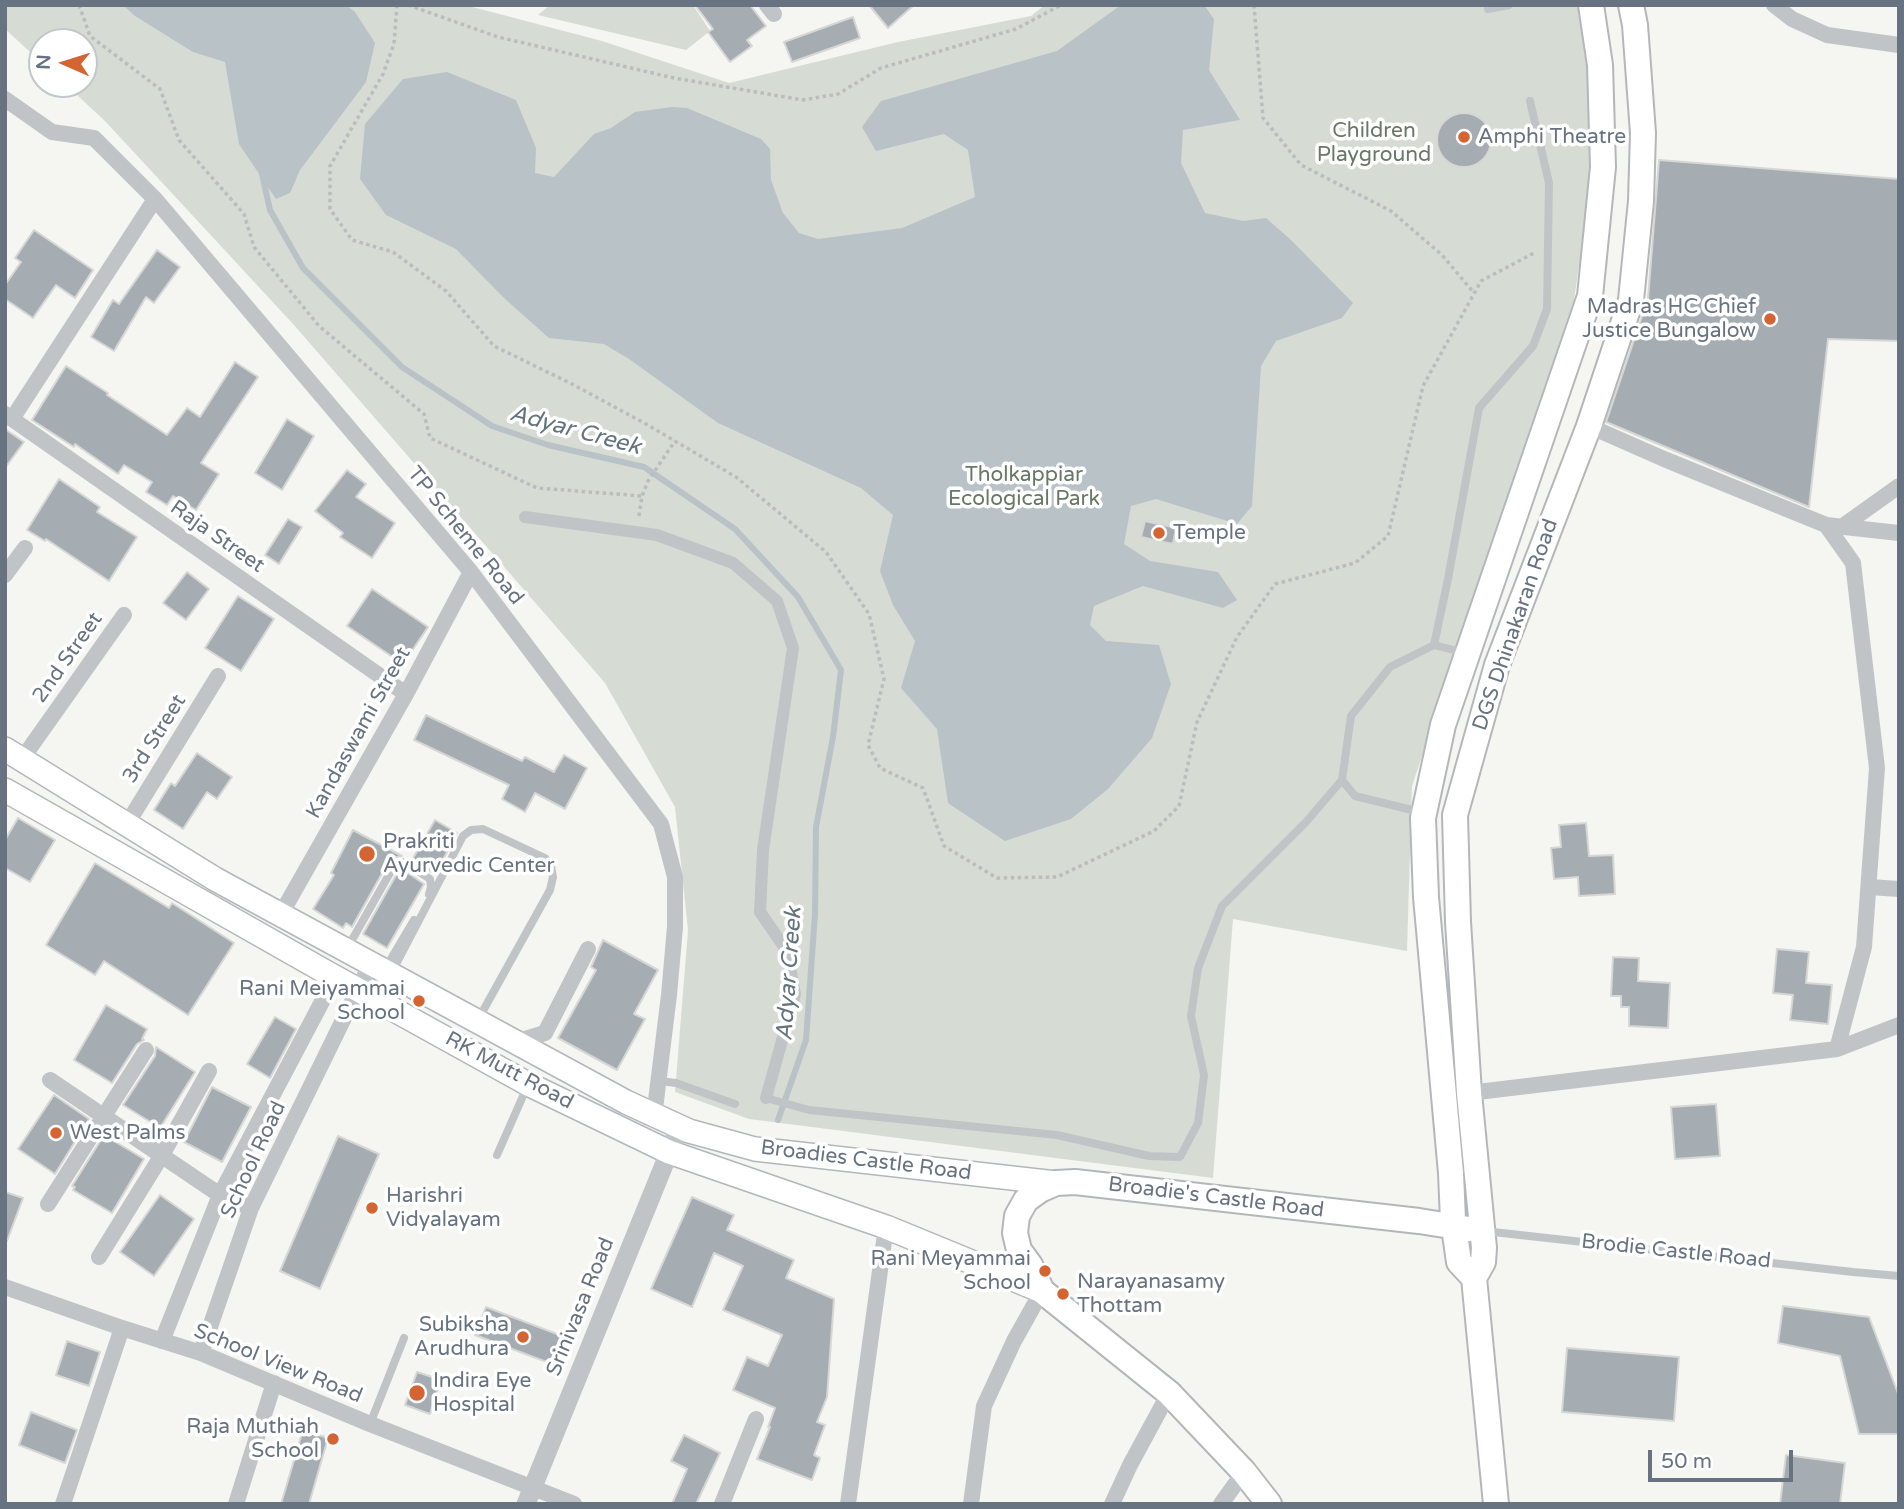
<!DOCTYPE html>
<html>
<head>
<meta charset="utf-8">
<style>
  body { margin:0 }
  #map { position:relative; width:1904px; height:1509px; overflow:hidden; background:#f5f5f2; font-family:"Varela Round",sans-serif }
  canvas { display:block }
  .frame { position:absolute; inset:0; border:7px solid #677380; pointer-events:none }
  .north { position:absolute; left:28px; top:28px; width:70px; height:70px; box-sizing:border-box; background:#fff; border:2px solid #c2c7cc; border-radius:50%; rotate:273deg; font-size:19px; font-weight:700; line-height:28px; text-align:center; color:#677380 }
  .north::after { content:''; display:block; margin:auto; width:24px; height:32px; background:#d46533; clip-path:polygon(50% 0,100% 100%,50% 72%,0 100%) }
  .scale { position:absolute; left:1648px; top:1450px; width:145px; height:32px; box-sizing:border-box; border:4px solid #677380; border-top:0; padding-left:9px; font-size:21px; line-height:24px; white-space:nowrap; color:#677380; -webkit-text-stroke:5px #fff; paint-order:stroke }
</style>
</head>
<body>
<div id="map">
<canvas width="1904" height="1509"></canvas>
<div class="frame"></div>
<div class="north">N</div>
<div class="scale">50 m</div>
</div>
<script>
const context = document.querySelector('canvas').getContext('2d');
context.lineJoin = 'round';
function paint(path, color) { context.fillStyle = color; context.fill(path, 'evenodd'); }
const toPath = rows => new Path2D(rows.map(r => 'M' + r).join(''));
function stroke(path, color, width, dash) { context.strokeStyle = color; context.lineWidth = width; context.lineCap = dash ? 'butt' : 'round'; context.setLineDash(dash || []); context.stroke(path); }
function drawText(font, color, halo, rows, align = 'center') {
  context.font = font + ' "Varela Round",sans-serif'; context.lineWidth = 7; context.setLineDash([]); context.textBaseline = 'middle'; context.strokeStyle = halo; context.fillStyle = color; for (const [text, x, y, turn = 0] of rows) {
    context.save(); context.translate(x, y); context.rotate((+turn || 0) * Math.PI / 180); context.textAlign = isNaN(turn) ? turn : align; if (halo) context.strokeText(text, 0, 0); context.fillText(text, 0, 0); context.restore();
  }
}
paint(toPath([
  [5,5,465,5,602,41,729,83,898,42,1031,16,1045,5,1579,5,1589,56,1592,175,1574,300,1412,786,1407,951,1233,919,1213,1178,749,1119,675,1092,688,930,675,807,605,683,294,325,105,121,65,84,84,84,84,42,42,42,42,63,5,29],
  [550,5,693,5,710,31,686,50,538,15]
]), '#d6dcd3');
paint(toPath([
  [123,5,346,5,355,12,375,43,366,82,300,170,290,193,276,199,239,144,225,62,193,52,135,16],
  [1121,5,1204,5,1214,19,1209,70,1240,120,1183,130,1181,163,1205,213,1243,221,1266,218,1291,240,1353,303,1342,318,1276,341,1261,366,1252,506,1237,524,1156,499,1131,506,1124,544,1150,561,1218,572,1237,600,1223,608,1143,586,1094,606,1090,625,1106,641,1159,645,1171,684,1152,738,1108,789,1071,819,1005,841,948,803,937,729,901,688,915,641,893,605,880,571,893,515,861,488,718,423,629,359,604,344,549,338,505,299,456,249,386,215,360,179,365,124,403,79,447,72,516,100,536,148,535,173,554,177,594,134,611,128,635,112,672,107,687,108,761,139,770,149,771,180,783,213,799,233,818,239,902,228,975,197,968,150,944,134,876,151,862,127,881,101,1057,51]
]), '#b9c2c7');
stroke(toPath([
  [262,174,270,210,303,268,402,367,492,426,548,445,644,467,735,529,798,597,841,670,833,737,816,827,815,914,806,1040,778,1120]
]), '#b9c2c7', 6);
const building = toPath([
  [695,5,750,5,766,26,747,40,752,46,730,62,708,32,713,29,695,5],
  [869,5,914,5,888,28,869,5],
  [853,17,860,38,792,62,784,42,853,17],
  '1437 140a27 27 0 1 1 54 0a27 27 0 1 1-54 0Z',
  [1659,160,1899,179,1899,341,1828,339,1809,507,1606,422,1648,299,1659,160],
  [34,230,93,270,75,298,56,285,33,318,5,299,5,285,21,262,15,258,34,230],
  [157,250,180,267,154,303,146,297,114,351,91,337,113,300,119,304,157,250],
  [235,362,258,377,201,463,219,474,196,510,173,496,167,505,146,492,152,482,124,465,118,474,75,444,74,447,32,420,66,366,108,393,107,395,167,435,187,408,200,417,235,362],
  [287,419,314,436,282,490,255,473,287,419],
  [5,429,24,442,5,468,5,429],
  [347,470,366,484,356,497,395,523,372,558,340,537,343,533,315,511,347,470],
  [59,479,100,507,97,512,137,537,109,581,46,539,45,541,27,530,59,479],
  [288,519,302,527,279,564,265,555,288,519],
  [1145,521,1176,528,1173,544,1141,537,1145,521],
  [187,572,209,589,186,620,163,603,187,572],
  [372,589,428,627,403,664,347,626,372,589],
  [238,596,274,619,241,671,205,648,238,596],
  [426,715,522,761,525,757,554,772,564,755,587,768,565,809,535,793,525,812,502,799,509,785,414,740,426,715],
  [197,753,232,777,217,799,207,792,183,829,154,810,171,783,175,786,197,753],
  [18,818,55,840,30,882,5,868,5,840,18,818],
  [435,820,457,833,436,873,432,871,431,872,412,860,435,820],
  [1586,823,1589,856,1613,855,1615,894,1579,896,1578,877,1554,879,1551,848,1561,847,1559,825,1586,823],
  [353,830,402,856,393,858,389,861,352,927,346,923,343,928,313,909,334,875,331,873,353,830],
  [95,863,169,908,172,903,234,943,188,1015,104,961,95,975,46,945,95,863],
  [402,869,424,884,387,948,363,934,399,870,402,869],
  [603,940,658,970,634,1014,645,1019,617,1070,558,1038,596,970,591,967,603,940],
  [1777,949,1809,952,1806,983,1832,985,1828,1024,1790,1020,1793,995,1773,993,1777,949],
  [1613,957,1639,958,1638,981,1670,983,1668,1028,1629,1026,1629,1007,1621,1007,1621,996,1611,996,1613,957],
  [106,1005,147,1029,142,1039,144,1040,137,1044,112,1083,74,1060,106,1005],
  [275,1017,296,1029,270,1078,247,1064,275,1017],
  [156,1047,195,1072,160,1128,123,1105,155,1056,156,1047],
  [212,1087,251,1107,222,1162,184,1142,212,1087],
  [54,1095,89,1119,55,1174,18,1149,54,1095],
  [1716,1104,1720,1156,1675,1159,1671,1107,1716,1104],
  [104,1135,144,1159,112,1213,73,1190,75,1187,72,1186,104,1135],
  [338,1136,379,1154,320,1289,280,1271,338,1136],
  [5,1192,23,1198,7,1241,5,1240,5,1192],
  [160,1195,194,1219,154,1276,120,1252,160,1195],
  [692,1197,734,1215,727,1230,794,1260,786,1278,834,1299,827,1397,817,1422,825,1425,814,1455,820,1458,812,1480,757,1459,770,1427,768,1427,775,1408,733,1390,747,1357,768,1366,782,1335,723,1310,743,1266,714,1253,692,1307,651,1289,692,1197],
  [1783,1306,1869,1317,1899,1396,1899,1434,1859,1434,1840,1356,1778,1343,1783,1306],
  [486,1307,570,1339,560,1367,475,1335,486,1307],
  [67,1341,100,1352,89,1386,56,1375,67,1341],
  [1567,1348,1679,1357,1674,1421,1562,1412,1567,1348],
  [417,1372,441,1380,430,1414,405,1405,417,1372],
  [31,1412,77,1430,65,1463,19,1445,31,1412],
  [303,1430,328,1438,309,1504,281,1504,303,1430],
  [684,1435,720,1453,696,1504,672,1504,687,1469,671,1461,684,1435],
  [1786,1455,1845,1463,1840,1504,1780,1504,1786,1455]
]);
paint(building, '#a6adb2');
stroke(building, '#d6d6d4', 2);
const secondary = toPath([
  [5,749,215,879,626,1102,689,1131,755,1149,1056,1183],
  [5,790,324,971,528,1084,669,1152,886,1227,1042,1291]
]);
const primary = toPath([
  [1474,1278,1459,1262,1453,1220,1451,1173,1426,897,1423,818,1443,725,1590,296,1603,167,1600,65,1591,5],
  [1269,1504,1244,1472,1169,1393,1042,1291,1030,1265,1019,1250,1015,1233,1017,1216,1026,1200,1040,1190,1056,1183,1075,1182,1419,1221,1469,1229],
  [1496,1504,1474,1278,1483,1262,1484,1248,1469,1093,1458,922,1455,815,1497,665,1589,426,1631,300,1641,201,1643,133,1635,25,1631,5]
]);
stroke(secondary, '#b3b7bb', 26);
stroke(primary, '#b4b7ba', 28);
stroke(toPath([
  [79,5,90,36,160,89,179,140,244,214,254,247,319,326,424,414,430,438,537,488,642,496],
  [397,5,394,44,383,74,330,166,330,209,352,240,393,252,446,291,494,346,572,384,646,424,736,477,826,552,869,614,884,679,868,745,880,768,923,788,944,846,997,878,1057,877,1154,831,1179,806,1197,722,1237,637,1275,584,1355,563,1388,536,1423,386,1481,281,1534,253],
  [408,5,498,37,674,78,803,100,838,94,881,68,1016,29,1061,5],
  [1254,5,1263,118,1301,165,1391,211,1442,255,1474,293],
  [639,516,642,496,648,481,675,441]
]), '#babcbe', 3.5, [3.5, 3.5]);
stroke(toPath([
  [1488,9,1509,5],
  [1434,645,1448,579,1479,408,1533,346,1547,309,1549,183,1530,101],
  [1420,816,1412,810,1355,796,1342,780,1351,716,1390,667,1434,645,1465,653],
  [348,947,395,864,402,862,405,863,430,879,431,887,429,894],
  [385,969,414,920],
  [392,972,463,836,471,830,483,829,545,858,551,866,553,877,550,890,479,1018],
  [660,1081,676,1083,735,1104],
  [766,1098,809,1110,1057,1135,1149,1156,1180,1157,1198,1123,1204,1075,1191,1016,1198,968,1222,906,1306,822,1342,780],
  [497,1155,527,1087],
  [1484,1231,1853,1272,1899,1276],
  [370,1424,404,1338]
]), '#c1c4c7', 8);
stroke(toPath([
  [525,517,657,535,733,563,777,601,793,648,763,850,760,912,787,951,795,994,766,1098]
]), '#c1c4c7', 12);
stroke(toPath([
  [767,5,774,14],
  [1774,5,1792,19,1827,35,1899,45],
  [5,99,52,132,94,138,155,199,471,572,661,824,675,877,675,927,669,995,654,1117],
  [5,414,406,694],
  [12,419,155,199],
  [1589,426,1664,459,1826,525,1899,533],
  [1826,525,1853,563,1877,768,1864,947,1837,1049],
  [1843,526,1899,486],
  [5,575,25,548],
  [22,759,124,615],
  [127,824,218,676],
  [1869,887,1899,889],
  [281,914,406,694,471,572],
  [515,1042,545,1033,588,949],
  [50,1080,220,1195,251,1208],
  [1469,1093,1837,1049,1899,1025],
  [48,1204,146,1050],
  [99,1257,162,1155,209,1071],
  [5,1287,122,1328,201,1353,370,1424,574,1504],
  [162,1341,220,1195,335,977],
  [201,1353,251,1208,371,963],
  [63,1504,122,1328],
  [236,1504,274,1383],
  [722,1504,756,1419],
  [848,1504,886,1227],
  [971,1504,984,1406,1014,1341,1042,1291],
  [1112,1504,1130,1465,1169,1393],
  [1221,1504,1244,1472]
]), '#c1c4c7', 16);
stroke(toPath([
  [526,1504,679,1128]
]), '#c1c4c7', 19);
stroke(secondary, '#fff', 23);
stroke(primary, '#fff', 24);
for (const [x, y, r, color] of [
  [1464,137,7,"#d46533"],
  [1770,319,7,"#d46533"],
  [1159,533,7,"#d46533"],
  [367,854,9,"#d46533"],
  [419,1001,7,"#d46533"],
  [56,1133,7,"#d46533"],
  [372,1208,7,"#d46533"],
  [1045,1271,7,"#d46533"],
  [1063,1294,7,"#d46533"],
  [523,1337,7,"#d46533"],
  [417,1393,9,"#d46533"],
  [333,1439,7,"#d46533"]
]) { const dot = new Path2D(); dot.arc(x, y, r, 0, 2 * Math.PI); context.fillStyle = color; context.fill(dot); stroke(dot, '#fff', 2.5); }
drawText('21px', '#677865', '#fff', [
  ["Children",1374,131],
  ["Playground",1374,155],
  ["Tholkappiar",1024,475],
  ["Ecological Park",1024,499]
]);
drawText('21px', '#677380', '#fff', [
  ["Amphi Theatre",1478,137],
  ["Madras HC Chief",1756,307,"right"],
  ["Justice Bungalow",1756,331,"right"],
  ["Temple",1173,533],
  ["Prakriti",383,842],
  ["Ayurvedic Center",383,866],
  ["Rani Meiyammai",405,989,"right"],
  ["School",405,1013,"right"],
  ["West Palms",70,1133],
  ["Harishri",386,1196],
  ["Vidyalayam",386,1220],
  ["Rani Meyammai",1031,1259,"right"],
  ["School",1031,1283,"right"],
  ["Narayanasamy",1077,1282],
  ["Thottam",1077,1306],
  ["Subiksha",509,1325,"right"],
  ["Arudhura",509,1349,"right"],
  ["Indira Eye",433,1381],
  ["Hospital",433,1405],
  ["Raja Muthiah",319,1427,"right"],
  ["School",319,1451,"right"]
], 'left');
drawText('21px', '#677380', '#fff', [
  ["TP Scheme Road",465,536,51],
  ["Raja Street",217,537,35],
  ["DGS Dhinakaran Road",1516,625,-71],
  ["2nd Street",68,658,-55],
  ["Kandaswami Street",359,733,-61],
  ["3rd Street",155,739,-58],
  ["RK Mutt Road",509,1071,28],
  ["School Road",254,1160,-65],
  ["Broadies Castle Road",866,1161,7],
  ["Broadie's Castle Road",1216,1198,7],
  ["Brodie Castle Road",1676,1252,6],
  ["Srinivasa Road",581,1307,-68],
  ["School View Road",278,1364,22]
]);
drawText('italic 23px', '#63747d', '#fff', [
  ["Adyar Creek",575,431,15],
  ["Adyar Creek",790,974,-86]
]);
</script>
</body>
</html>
